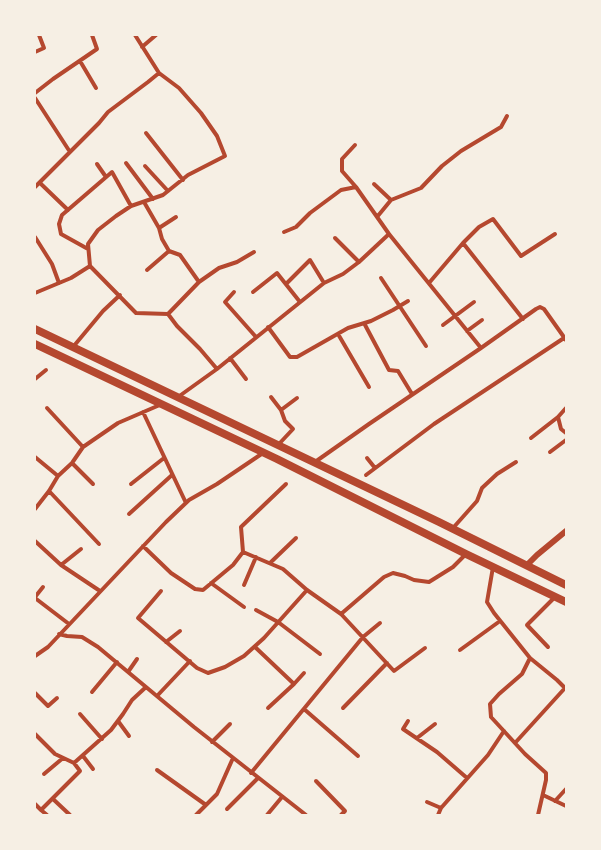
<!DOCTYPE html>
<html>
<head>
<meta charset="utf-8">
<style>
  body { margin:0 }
  #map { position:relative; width:601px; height:850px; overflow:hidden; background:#f6efe4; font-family:"Noto Serif",serif }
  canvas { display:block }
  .frame { position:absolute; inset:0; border:36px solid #f6efe4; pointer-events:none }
</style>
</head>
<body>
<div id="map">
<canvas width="601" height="850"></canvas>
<div class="frame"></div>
</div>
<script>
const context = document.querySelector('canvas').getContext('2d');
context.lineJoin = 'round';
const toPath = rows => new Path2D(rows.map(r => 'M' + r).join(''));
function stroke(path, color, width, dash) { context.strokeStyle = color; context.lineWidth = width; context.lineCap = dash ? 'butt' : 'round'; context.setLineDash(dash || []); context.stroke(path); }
stroke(toPath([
  [142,47,156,35],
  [35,52,44,48,39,35],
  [80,61,96,88],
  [35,93,53,79,97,49,92,35],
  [35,98,70,152],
  [146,133,183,180],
  [126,163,153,199],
  [97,164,106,177],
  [145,166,168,191],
  [40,183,68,210],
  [374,184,391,200],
  [35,187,99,123,108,112,148,82,159,73],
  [356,187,389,234,481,348],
  [144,202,159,228,162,239,169,251,180,255,199,282],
  [377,217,391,200,421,188,442,166,461,151,501,127,507,116],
  [159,228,176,217],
  [284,232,296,227,310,213,341,190,356,187,342,171,342,159,355,145],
  [35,237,52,264,59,283],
  [335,238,359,262],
  [463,243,523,319],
  [88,249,61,234,59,224,62,215,112,172,131,206],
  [90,266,136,313,168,314,177,326,200,349,217,369],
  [147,270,169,251],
  [381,278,426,346],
  [429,283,463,243,479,227,493,219,521,256,555,234],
  [286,284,310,260,324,283],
  [234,292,225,302,256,337],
  [253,292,277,273,300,302],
  [35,293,71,278,90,266,88,244,98,230,116,216,131,206,163,195,188,175,225,156,217,136,201,113,179,88,159,73,135,35],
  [168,314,199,282,219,268,237,262,254,252],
  [364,323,389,370,398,371,412,394],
  [443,325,474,302],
  [268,327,290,357,297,357,348,328,371,321,393,310,408,301],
  [467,331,482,320],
  [338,334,369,387],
  [73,347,103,311,120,295],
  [230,358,246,379],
  [35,379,46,370],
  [178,397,217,369,324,283,343,274,359,262,389,234],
  [271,397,281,410],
  [47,408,83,447],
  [566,408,558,417,561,429,566,433],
  [143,412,186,503],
  [531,438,558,417],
  [278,445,293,429,285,421,281,410,297,398],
  [550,452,566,440],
  [35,457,58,476],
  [367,458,375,468],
  [315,462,369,424,481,348,536,309,540,307,544,309,566,340],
  [72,463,93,484],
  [366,475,434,424,564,338],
  [131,484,164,458],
  [49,491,99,544],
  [35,509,49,491,58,476,72,463,83,447,118,423,162,404],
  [129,514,172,475],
  [453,528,477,501,482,488,497,474,516,462],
  [35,541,61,565,100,591],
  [143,546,171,573,195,589,203,590,233,565,243,552,241,527,286,484],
  [243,552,283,569,307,590,341,614,394,671,425,648],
  [270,563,296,538],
  [61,565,81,549],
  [493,567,487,602,494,613,530,658,557,680,566,689],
  [211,583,244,607],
  [244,585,256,557],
  [161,591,138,618,197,668,208,673,225,667,244,656,264,638,307,590],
  [35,597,43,587],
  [35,598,69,624],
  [256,610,278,622,320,654],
  [341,614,384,577,393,573,405,576,414,580,429,582,453,567,466,554],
  [59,634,67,636,82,637,98,647,194,727,306,815],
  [166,642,180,631],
  [255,647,294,684],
  [548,647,527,625,555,597],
  [460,650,500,621],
  [35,656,48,647,166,522,189,500,217,484,263,453],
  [530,658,522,674,499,694,490,704,491,717,525,754,546,773,546,780,538,815],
  [128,672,137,659],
  [92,692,117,662],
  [35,693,48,706,57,698],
  [157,696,190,661],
  [268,708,294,684,304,673],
  [343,708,387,663],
  [304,709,358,756],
  [80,714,102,739],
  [118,721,129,736],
  [408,721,403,729,437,752,467,778],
  [35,734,55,754,74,763,80,771,41,810,35,804],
  [417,738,435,724],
  [212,742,230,724],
  [515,743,565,688],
  [83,756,93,769],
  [74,763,111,730,123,714,132,700,146,687],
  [157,770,206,805],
  [251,773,363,637,380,623],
  [44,774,63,758],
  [316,781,345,811,341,815],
  [543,795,566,806],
  [53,799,70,815],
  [555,801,566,789],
  [427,802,441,808],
  [227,809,258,778],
  [41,810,47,815],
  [196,815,217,794,233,758],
  [267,815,282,797],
  [438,815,441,808,488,755,504,731]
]), '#b5482f', 4);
stroke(toPath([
  [527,565,537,555,566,531]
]), '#b5482f', 6);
stroke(toPath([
  [35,329,439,522,566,585],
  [35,344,277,459,466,554,566,602]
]), '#b5482f', 8);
</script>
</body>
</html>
